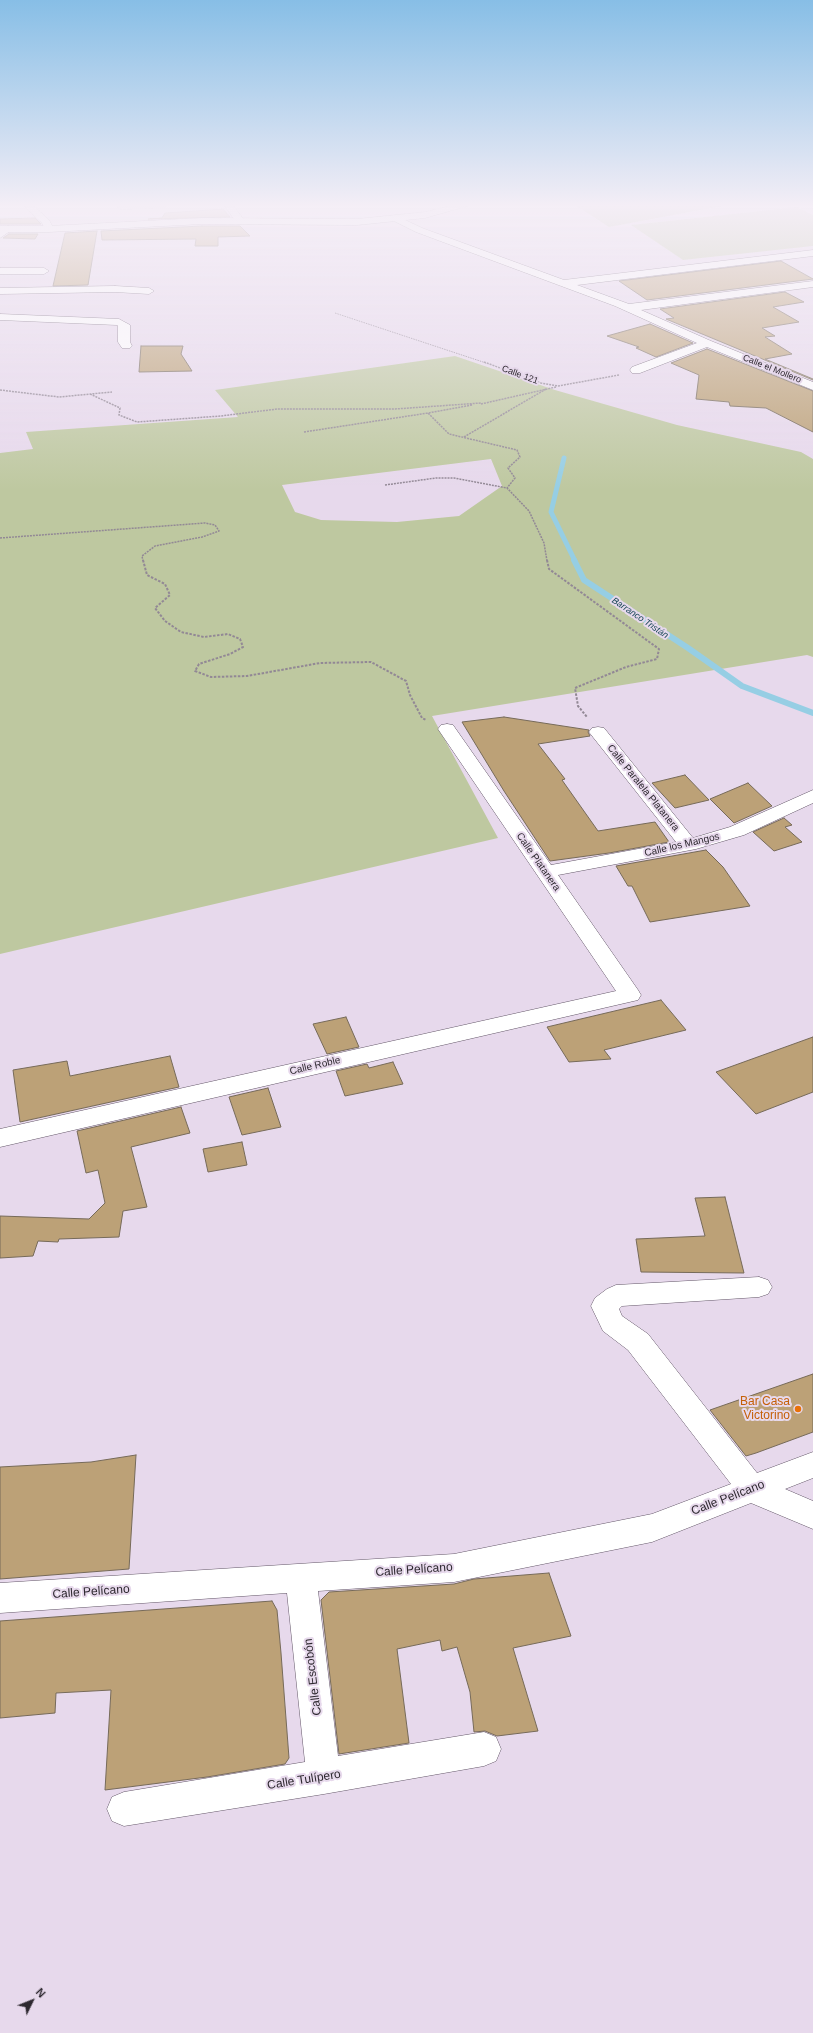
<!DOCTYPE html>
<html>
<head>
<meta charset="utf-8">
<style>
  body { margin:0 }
  #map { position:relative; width:813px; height:2033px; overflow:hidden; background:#e7d9ec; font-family:Helvetica,sans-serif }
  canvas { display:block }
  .north { position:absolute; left:12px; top:1981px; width:40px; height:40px; -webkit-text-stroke:3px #e7d9ec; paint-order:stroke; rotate:47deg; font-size:11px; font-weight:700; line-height:16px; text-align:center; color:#2d282f }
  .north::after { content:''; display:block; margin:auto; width:14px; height:18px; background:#2d282f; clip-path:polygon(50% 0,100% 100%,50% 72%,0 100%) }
</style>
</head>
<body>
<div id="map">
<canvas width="813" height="2033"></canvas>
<div class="north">N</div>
</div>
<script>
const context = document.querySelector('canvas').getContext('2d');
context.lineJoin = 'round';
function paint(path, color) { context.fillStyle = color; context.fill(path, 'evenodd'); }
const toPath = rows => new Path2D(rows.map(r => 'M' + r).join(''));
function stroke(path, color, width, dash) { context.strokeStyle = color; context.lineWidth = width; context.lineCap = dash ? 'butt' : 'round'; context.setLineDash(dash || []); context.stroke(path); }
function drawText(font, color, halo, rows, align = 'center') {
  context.font = font + ' Helvetica,sans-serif'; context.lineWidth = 4; context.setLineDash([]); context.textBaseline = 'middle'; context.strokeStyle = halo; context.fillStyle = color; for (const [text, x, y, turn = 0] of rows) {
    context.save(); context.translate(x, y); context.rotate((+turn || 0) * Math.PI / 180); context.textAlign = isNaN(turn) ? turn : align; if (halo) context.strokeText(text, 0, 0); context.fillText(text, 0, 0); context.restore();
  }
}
paint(toPath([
  [575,205,727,205,609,227],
  [797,207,813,215,813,246,683,260,631,225],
  [455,356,555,390,677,425,801,452,813,459,813,657,807,655,432,716,498,838,0,954,0,453,33,449,26,432,238,417,215,390],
  [491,459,502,486,459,516,397,522,321,520,295,512,282,485]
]), '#bec8a0');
stroke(toPath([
  [564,458,551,512,575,561]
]), '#96cee4', 5);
stroke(toPath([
  [574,560,584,580,688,648,742,686,813,713]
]), '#96cee4', 6);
const building = toPath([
  [223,209,230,217,148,219,162,218,165,213,223,209],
  [35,218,41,224,0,224,0,219,35,218],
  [202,226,240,226,250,236,218,237,218,246,195,246,196,239,102,240,101,231,202,226],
  [97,231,88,285,53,286,65,233,97,231],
  [9,234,38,234,35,239,3,238,9,234],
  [781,261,813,279,647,300,619,281,781,261],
  [785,292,804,302,773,307,799,322,762,328,775,336,765,337,792,354,765,359,813,379,813,380,666,319,674,318,660,309,785,292],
  [650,324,693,343,656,357,636,348,639,347,607,336,650,324],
  [141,346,183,346,181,354,192,371,139,372,141,346],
  [707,349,813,391,813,432,766,408,730,406,729,402,696,399,699,375,671,363,707,349],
  [504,717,589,730,588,732,590,736,538,744,565,779,562,780,598,831,655,822,669,842,609,853,550,861,504,791,462,722,504,717],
  [685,775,709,800,675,808,652,783,685,775],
  [748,783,772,806,734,823,710,799,748,783],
  [784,818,792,825,785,827,802,842,774,851,753,832,784,818],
  [706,850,723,867,750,906,650,922,632,886,628,886,616,866,706,850],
  [661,1000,686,1030,604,1050,611,1059,569,1062,547,1027,661,1000],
  [346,1017,359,1047,327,1054,313,1024,346,1017],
  [813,1037,813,1092,756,1114,716,1072,813,1037],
  [170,1056,179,1087,20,1122,13,1070,67,1061,70,1076,170,1056],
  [393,1062,403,1084,345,1096,336,1071,367,1064,369,1068,393,1062],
  [268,1088,281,1127,242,1135,229,1097,268,1088],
  [181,1107,190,1133,131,1147,147,1207,123,1211,119,1237,59,1239,58,1242,38,1241,33,1256,0,1258,0,1216,89,1219,105,1203,98,1170,86,1173,77,1131,181,1107],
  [242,1142,247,1165,208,1172,203,1149,242,1142],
  [725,1197,744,1273,641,1272,636,1239,705,1236,695,1198,725,1197],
  [813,1374,813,1432,756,1453,746,1456,710,1410,813,1374],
  [136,1455,129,1569,0,1579,0,1467,91,1462,136,1455],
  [549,1573,571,1636,513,1648,538,1731,497,1736,485,1731,474,1732,470,1692,457,1647,442,1651,440,1640,397,1649,409,1743,339,1754,321,1600,329,1592,454,1584,474,1579,549,1573],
  [272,1601,277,1610,281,1653,289,1758,285,1764,207,1777,105,1790,111,1690,56,1693,55,1713,0,1718,0,1621,272,1601]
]);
paint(building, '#bca177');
stroke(building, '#766a59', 1);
const minor = toPath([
  [23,205,33,205,49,220,54,229,52,231,46,231,42,223,23,205],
  [117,205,167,205,163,208,121,209,118,208,117,205],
  [224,205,233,205,244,220,242,222,236,222,224,205],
  [397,216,422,228,564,280,813,250,813,256,577,285,629,304,813,281,813,287,641,310,711,341,813,382,813,390,707,347,640,373,632,373,630,370,632,367,697,343,615,306,416,232,394,221,394,217,397,216],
  [8,226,13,229,0,238,0,230,8,226],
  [0,268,44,268,49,271,44,274,0,274,0,268],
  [115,286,149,288,154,291,149,294,115,292,0,294,0,288,115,286],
  [0,314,119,319,130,325,130,342,132,346,130,348,122,348,118,342,118,326,117,325,0,320,0,314],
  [447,724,453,725,551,865,676,842,589,732,592,728,598,727,604,728,693,838,730,827,813,790,813,803,744,835,696,849,558,875,638,990,641,995,638,1000,0,1147,0,1129,616,991,438,729,441,725,447,724],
  [759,1277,768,1280,772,1287,768,1294,759,1297,622,1306,619,1309,622,1316,648,1334,757,1473,813,1452,813,1478,785,1489,813,1501,813,1529,751,1503,652,1542,454,1582,318,1591,338,1756,484,1732,496,1737,501,1749,496,1761,484,1766,324,1794,124,1826,112,1821,107,1809,112,1797,124,1792,305,1762,287,1593,0,1613,0,1583,454,1554,652,1514,731,1484,628,1350,603,1331,591,1306,595,1298,607,1289,616,1285,759,1277]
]);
const major = toPath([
  [454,205,471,205,425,218,357,225,202,224,49,232,0,232,0,226,49,226,202,218,357,219,425,212,454,205]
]);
stroke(minor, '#645869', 1);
stroke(major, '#645869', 1);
stroke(toPath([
  [335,313,486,363]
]), '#928895', 1, [1.5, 1]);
stroke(toPath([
  [484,362,541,383,558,386,619,375],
  [0,390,59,397,112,392],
  [90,394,120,408,119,415,137,422,221,416,277,409,395,409,481,403],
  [481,404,556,387],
  [472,405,428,413,449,434,517,450,520,457,508,468,515,478,507,488],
  [304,432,428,413],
  [464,437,546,389],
  [385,485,436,478,454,478,507,488,529,511,544,543,547,561],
  [0,538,205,523,215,525,219,531,202,537,155,546,142,556,143,561]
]), '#928895', 1.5, [2, 1]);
stroke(toPath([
  [143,560,147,575,165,584,170,595,155,608,165,621,181,632,204,637,228,634,240,639,243,647,230,654,199,664,195,671,211,677,247,676,320,663,371,662,406,681,410,695,422,718,426,720],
  [547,560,549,569,659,649,657,659,626,667,575,688,578,706,587,717]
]), '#928895', 2, [2.5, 1.5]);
paint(minor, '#fff');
paint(major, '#fff');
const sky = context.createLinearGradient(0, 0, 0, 490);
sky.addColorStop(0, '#87bee6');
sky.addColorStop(0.42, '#f4eef6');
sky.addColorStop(1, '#f4eef600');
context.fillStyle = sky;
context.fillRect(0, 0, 813, 490);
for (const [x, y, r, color] of [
  [798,1409,4,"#e8710a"]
]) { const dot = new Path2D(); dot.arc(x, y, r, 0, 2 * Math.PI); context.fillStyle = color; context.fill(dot); stroke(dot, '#e7d9ec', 1.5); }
drawText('9px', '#2d282f', '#e7d9ec', [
  ["Calle el Mollero",772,369,22],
  ["Calle 121",520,375,20]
]);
drawText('italic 9px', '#124353', '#e7d9ec', [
  ["Barranco Tristán",640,618,34]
]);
drawText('10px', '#2d282f', '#e7d9ec', [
  ["Calle Paralela Platanera",643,788,51],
  ["Calle los Mangos",682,845,-13],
  ["Calle Platanera",538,862,55],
  ["Calle Roble",315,1066,-13]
]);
drawText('12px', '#c56008', '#e7d9ec', [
  ["Bar Casa",790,1402],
  ["Victorino",790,1416]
], 'right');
drawText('12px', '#2d282f', '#e7d9ec', [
  ["Calle Pelícano",728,1498,-21],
  ["Calle Pelícano",414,1570,-4],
  ["Calle Pelícano",91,1592,-4],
  ["Calle Escobón",313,1677,-97],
  ["Calle Tulípero",304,1780,-9]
]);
</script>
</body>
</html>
